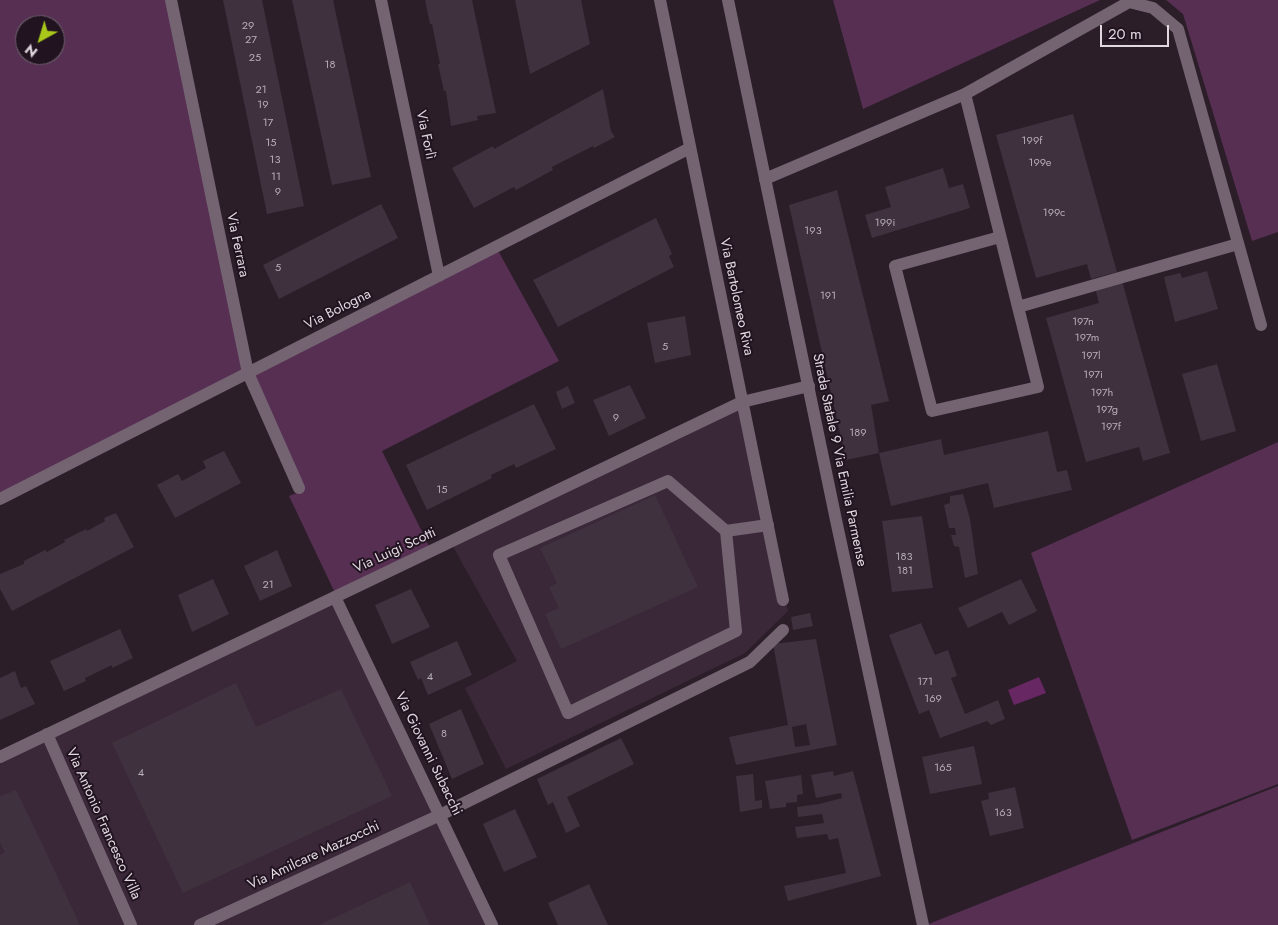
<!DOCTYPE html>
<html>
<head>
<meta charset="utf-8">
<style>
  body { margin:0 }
  #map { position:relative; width:1278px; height:925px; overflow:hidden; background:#2b1e29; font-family:Jost,sans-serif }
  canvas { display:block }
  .north { position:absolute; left:15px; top:15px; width:50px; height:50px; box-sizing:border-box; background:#211420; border:1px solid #6e626d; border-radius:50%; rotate:219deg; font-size:14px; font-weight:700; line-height:20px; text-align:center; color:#e1d8e0 }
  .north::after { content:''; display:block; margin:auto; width:18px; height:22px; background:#a9c71b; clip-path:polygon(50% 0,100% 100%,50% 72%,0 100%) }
  .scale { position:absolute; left:1100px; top:25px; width:69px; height:22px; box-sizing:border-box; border:2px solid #e1d8e0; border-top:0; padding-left:6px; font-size:15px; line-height:18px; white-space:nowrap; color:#e1d8e0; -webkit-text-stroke:4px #211420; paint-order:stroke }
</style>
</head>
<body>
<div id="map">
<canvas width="1278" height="925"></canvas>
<div class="north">N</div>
<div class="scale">20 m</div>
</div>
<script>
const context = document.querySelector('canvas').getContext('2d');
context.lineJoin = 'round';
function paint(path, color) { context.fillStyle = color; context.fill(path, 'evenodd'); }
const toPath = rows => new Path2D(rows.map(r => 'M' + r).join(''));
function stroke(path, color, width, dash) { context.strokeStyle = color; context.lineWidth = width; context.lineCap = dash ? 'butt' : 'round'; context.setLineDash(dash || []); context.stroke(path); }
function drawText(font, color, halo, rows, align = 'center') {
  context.font = font + ' Jost,sans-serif'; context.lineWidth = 4; context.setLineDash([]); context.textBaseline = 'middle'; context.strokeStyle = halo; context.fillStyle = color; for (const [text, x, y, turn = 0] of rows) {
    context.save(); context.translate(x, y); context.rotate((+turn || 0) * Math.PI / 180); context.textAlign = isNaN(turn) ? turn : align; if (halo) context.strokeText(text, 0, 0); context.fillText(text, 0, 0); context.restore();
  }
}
paint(toPath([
  [738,406,788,611,745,653,506,769,465,688,517,661,451,543],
  [336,595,499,925,0,925,0,759]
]), '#3a2838');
paint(toPath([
  [0,0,167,0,249,375,496,247,559,361,382,451,431,550,336,595,289,496,302,491,249,376,0,498],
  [25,25,55,25,55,55,25,55],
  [833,0,1100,0,863,109],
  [1166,0,1278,0,1278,232,1252,241,1183,14],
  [1278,442,1278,784,1132,840,1031,553],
  [1278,786,1278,925,926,925]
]), '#572f53');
paint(toPath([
  [1039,677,1046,693,1014,705,1008,690]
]), '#672763');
paint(toPath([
  [223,0,262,0,304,206,267,214],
  [292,0,333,0,371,177,332,185],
  [425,0,472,0,496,113,477,116,478,120,451,126,446,91,444,91,438,64,440,64,432,24,430,24],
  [515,0,581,0,590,44,530,74],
  [603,89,611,131,615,137,594,148,593,146,552,167,553,170,516,190,514,187,474,208,452,168,493,146,494,149],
  [1073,114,1117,272,1091,279,1087,264,1036,278,996,135],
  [943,168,949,188,963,184,970,208,872,238,865,215,891,207,885,187],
  [837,190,889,401,871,405,879,453,846,460,789,205],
  [381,204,398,238,279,299,263,265],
  [656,218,672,254,669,256,674,267,558,327,533,280],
  [1207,271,1218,309,1175,322,1164,277,1180,273,1182,278],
  [1122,281,1170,453,1143,461,1139,447,1086,462,1046,318,1099,303,1095,288],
  [685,316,691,355,655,363,647,323],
  [1217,364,1236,431,1201,441,1182,374],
  [630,385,646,418,609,436,593,400],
  [568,386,575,403,562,409,556,392],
  [534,404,556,449,516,468,514,464,491,475,492,478,427,510,406,465],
  [1048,431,1057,472,1067,470,1072,490,994,508,988,483,891,506,879,453,941,439,944,455],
  [224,451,241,483,175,518,157,485,178,474,182,481,206,468,203,461],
  [963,494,970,519,978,574,965,578,959,547,954,546,951,535,956,535,955,528,949,528,944,505,950,503,950,496],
  [655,495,698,587,561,649,545,614,559,608,549,587,557,583,540,548],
  [116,513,134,547,12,611,0,589,0,574,24,564,24,561,45,550,47,552,65,542,64,540,86,529,87,531,105,521,104,518],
  [922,516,933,588,892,592,882,521],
  [277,550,292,586,260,601,244,566],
  [213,579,229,614,192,632,178,595],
  [1021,579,1037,611,1009,625,1002,612,968,628,958,608],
  [411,589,430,627,392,644,375,605],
  [810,613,813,626,793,630,791,617],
  [921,623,935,655,948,650,957,676,951,678,965,714,998,700,1005,719,991,725,987,721,940,738,929,710,919,714,889,635],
  [120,629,133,658,112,668,112,665,85,678,86,681,64,691,50,661],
  [816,639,837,745,736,765,729,737,788,725,773,644],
  [806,724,810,745,795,747,792,727],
  [457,641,472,675,428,695,421,678,418,680,410,662],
  [15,671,21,688,26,686,35,704,0,720,0,678],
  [236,683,256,727,341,689,392,796,183,893,112,743],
  [461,709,484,764,452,779,429,724],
  [621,738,634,764,567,797,580,826,566,833,553,802,548,805,537,779],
  [974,746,982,784,930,794,922,757],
  [833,771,834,776,853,771,881,876,788,901,784,886,846,873,838,838,829,840,827,834,797,838,795,827,824,823,822,814,798,817,797,807,819,804,842,798,841,793,816,798,811,775],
  [753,774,755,801,762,800,762,808,740,812,736,776],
  [801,775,803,794,797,795,797,802,786,803,786,807,770,809,765,781],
  [1015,787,1024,828,990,836,981,801,989,799,988,793],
  [16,790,36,831,80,925,0,925,0,855,5,852,0,843,0,796],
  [515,809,537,857,504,872,483,824],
  [410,882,430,925,319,925],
  [589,884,608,925,558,925,548,903]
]), '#3f313d');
stroke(toPath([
  [765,179,965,94,1129,2,1153,8,1178,29,1261,325],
  [726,531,736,631,568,713,499,555,668,481,726,531,768,525],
  [335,597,742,402,809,386],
  [440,815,750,662,783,630]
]), '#746472', 12);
stroke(toPath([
  [171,0,248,373,299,488],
  [381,0,439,276],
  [660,0,783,600],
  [728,0,836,520,923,925],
  [965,94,1018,307,1238,244],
  [1000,237,895,266,932,411,1038,387,1018,307],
  [0,499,690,148],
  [47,734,131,925],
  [0,757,335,597,492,925],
  [200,925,440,815]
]), '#746472', 12);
drawText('11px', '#b8aeb7', null, [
  ["29",248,26],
  ["27",251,40],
  ["25",255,58],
  ["18",330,65],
  ["21",261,90],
  ["19",263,105],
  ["17",268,123],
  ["199f",1032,141],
  ["15",271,143],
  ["13",275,160],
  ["199e",1040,163],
  ["11",276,177],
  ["9",278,192],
  ["199c",1054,213],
  ["199i",885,223],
  ["193",813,231],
  ["5",278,268],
  ["191",828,296],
  ["197n",1083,322],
  ["197m",1087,338],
  ["5",665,347],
  ["197l",1091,356],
  ["197i",1093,375],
  ["197h",1102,393],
  ["197g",1107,410],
  ["9",616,418],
  ["197f",1111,427],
  ["189",858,433],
  ["15",442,490],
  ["183",904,557],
  ["181",905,571],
  ["21",268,585],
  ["4",430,677],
  ["171",925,682],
  ["169",933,699],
  ["8",444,734],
  ["165",943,768],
  ["4",141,773],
  ["163",1003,813]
]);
drawText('14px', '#e1d8e0', '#211420', [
  ["Via Forlì",425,135,78],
  ["Via Ferrara",237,245,78],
  ["Via Bartolomeo Riva",736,297,78],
  ["Via Bologna",338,310,-27],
  ["Strada Statale 9 Via Emilia Parmense",839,460,78],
  ["Via Luigi Scotti",395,551,-25],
  ["Via Giovanni Subacchi",428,754,64],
  ["Via Antonio Francesco Villa",103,824,66],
  ["Via Amilcare Mazzocchi",314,856,-25]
]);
</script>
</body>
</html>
